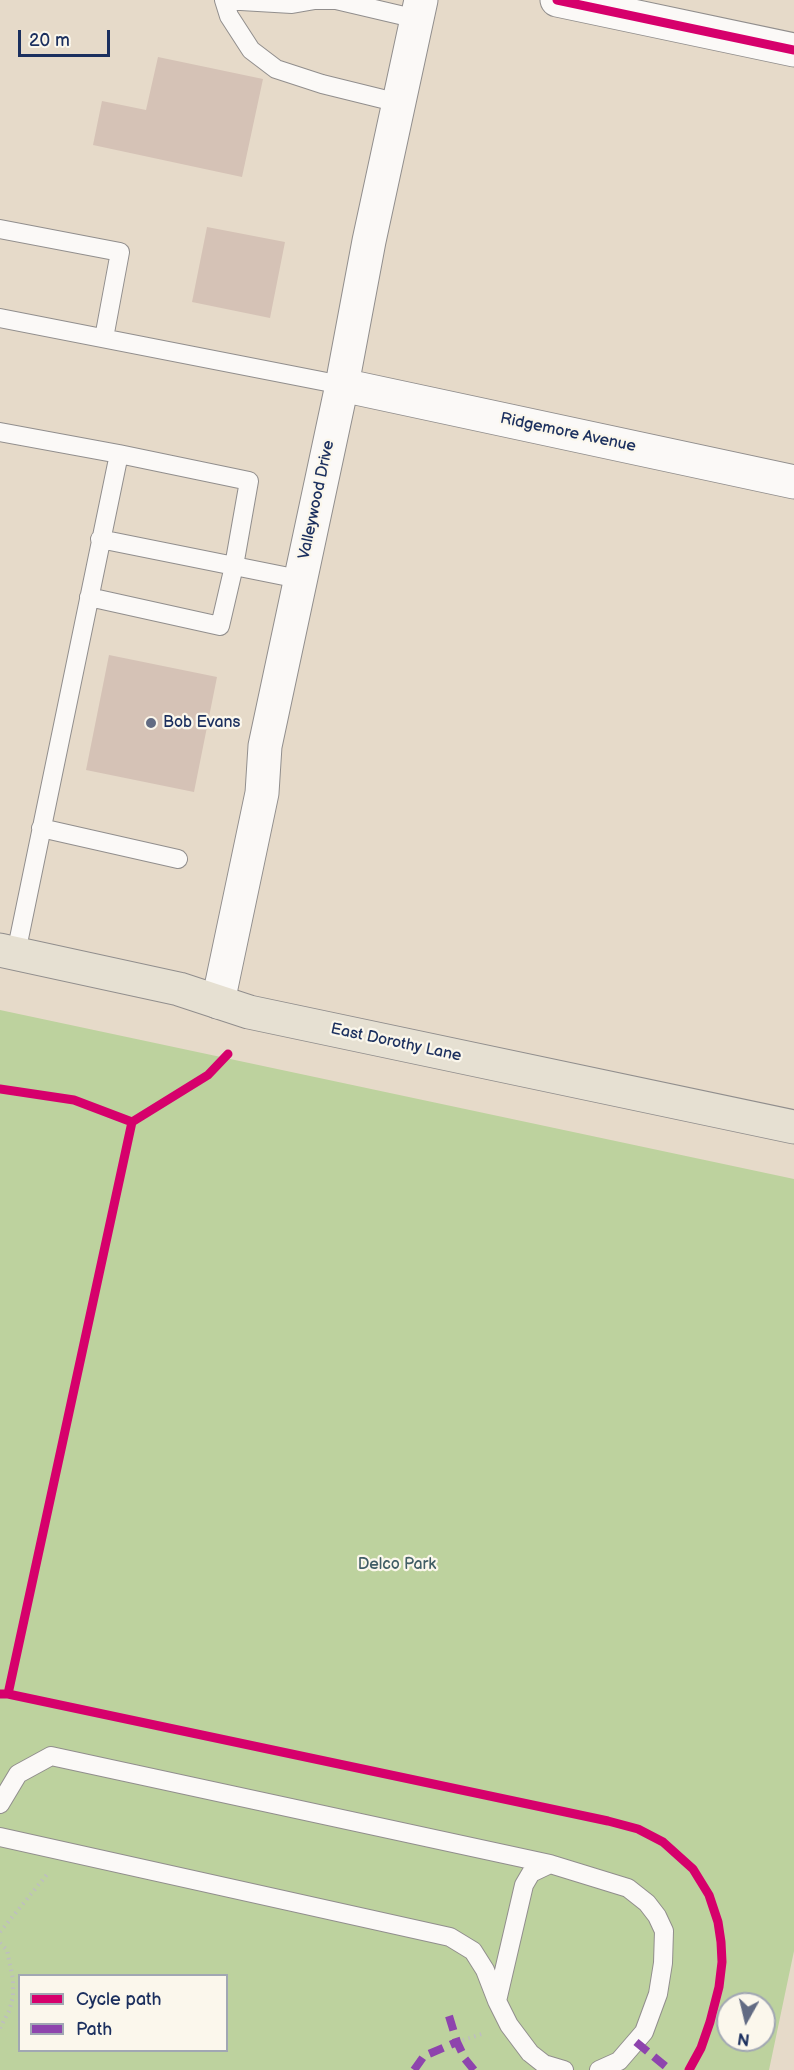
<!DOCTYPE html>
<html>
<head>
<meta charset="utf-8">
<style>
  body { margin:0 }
  #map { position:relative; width:794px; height:2070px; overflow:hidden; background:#e6dac9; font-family:"Balsamiq Sans",sans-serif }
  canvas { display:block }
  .legend { position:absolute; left:18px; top:1974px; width:210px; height:78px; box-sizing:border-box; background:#fbf7ec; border:2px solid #a1a7b3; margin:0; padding:8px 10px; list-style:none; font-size:18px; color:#1b2f5e }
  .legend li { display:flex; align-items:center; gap:12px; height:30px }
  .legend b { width:30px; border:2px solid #a1a7b3 }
  .north { position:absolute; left:716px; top:1992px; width:60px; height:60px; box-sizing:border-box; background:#fbf7ec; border:2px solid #a1a7b3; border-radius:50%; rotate:188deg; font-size:16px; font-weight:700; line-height:24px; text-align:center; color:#1b2f5e }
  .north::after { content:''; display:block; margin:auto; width:21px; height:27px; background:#626b83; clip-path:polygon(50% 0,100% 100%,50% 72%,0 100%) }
  .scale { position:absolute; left:18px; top:30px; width:92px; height:27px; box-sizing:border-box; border:3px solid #1b2f5e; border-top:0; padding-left:8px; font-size:18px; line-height:21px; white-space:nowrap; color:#1b2f5e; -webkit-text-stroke:4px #fbf7ec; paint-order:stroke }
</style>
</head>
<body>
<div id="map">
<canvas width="794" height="2070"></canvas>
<ul class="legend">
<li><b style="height:8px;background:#d6006c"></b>Cycle path</li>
<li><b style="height:8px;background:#8e44ad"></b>Path</li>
</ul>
<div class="north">N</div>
<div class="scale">20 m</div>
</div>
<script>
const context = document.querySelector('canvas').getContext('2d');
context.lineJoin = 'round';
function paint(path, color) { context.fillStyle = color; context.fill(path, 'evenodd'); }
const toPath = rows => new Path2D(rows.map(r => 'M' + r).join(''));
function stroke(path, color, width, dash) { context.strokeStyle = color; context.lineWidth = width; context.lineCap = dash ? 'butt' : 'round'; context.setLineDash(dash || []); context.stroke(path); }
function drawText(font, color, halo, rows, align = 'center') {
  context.font = font + ' "Balsamiq Sans",sans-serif'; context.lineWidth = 4.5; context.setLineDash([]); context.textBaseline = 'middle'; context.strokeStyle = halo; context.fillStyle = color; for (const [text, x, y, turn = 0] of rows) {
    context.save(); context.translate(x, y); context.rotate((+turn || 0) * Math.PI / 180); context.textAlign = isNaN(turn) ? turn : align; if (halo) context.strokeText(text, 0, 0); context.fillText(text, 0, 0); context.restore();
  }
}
paint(toPath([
  [0,1010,794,1179,794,1951,769,2070,0,2070],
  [20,1976,226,1976,226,2050,20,2050],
  [728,2004,764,2004,764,2040,728,2040]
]), '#bdd29e');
paint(toPath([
  [158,57,263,79,242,177,93,145,102,101,146,110],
  [207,227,285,242,270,318,192,302],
  [109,655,217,677,194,792,86,770]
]), '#d5c2b6');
const service = toPath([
  [224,0,229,16,251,50,276,69,322,84,399,103],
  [224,0,292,4,315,0,336,0,417,19],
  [0,229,120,252,104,338],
  [0,318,342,385],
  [0,432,119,454,16,953],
  [100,539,299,579],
  [89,597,220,626,234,566,249,481,119,454],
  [41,828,178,859],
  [0,1804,18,1774,51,1756,550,1864,628,1888,647,1903,657,1916,664,1931,663,1963,658,1994,644,2032,619,2061,599,2070],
  [0,1837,450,1937,473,1951,485,1970,497,2001,509,2025,530,2053,544,2064,564,2070],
  [497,2001,524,1885,531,1873,550,1864]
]);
const minor = toPath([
  [557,0,794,50],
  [342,385,794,482],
  [218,1002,262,793,265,746,342,385,369,241,421,0]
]);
const primary = toPath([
  [0,950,179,989,249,1012,794,1127]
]);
stroke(service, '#918e8d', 20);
stroke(minor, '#918e8d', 35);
stroke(primary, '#918e8d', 35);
stroke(toPath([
  [144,1114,208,1075,228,1054],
  [0,1932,49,1872],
  [0,1943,7,1950,13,1979,13,1997,9,2011,0,2028],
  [457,2042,485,2033]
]), '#bebec0', 4, [1.5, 4.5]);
stroke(service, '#fbf9f7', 18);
stroke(minor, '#fbf9f7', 33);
stroke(primary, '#e6e0d2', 33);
stroke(toPath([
  [449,2016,457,2042,465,2059,474,2070],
  [636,2042,670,2070],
  [414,2070,424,2056,457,2042]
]), '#8e44ad', 8, [15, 8]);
stroke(toPath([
  [557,0,794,50],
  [0,1089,74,1100,132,1122],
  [0,1694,8,1694,608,1821,638,1829,663,1842,693,1869,709,1895,718,1922,721,1942,722,1962,719,1987,710,2022,701,2048,689,2070],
  [8,1694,132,1122,208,1075,228,1054]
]), '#d6006c', 9);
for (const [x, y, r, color] of [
  [151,723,6,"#626b83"]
]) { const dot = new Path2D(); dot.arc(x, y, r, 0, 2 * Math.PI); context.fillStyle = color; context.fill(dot); stroke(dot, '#fbf7ec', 2); }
drawText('16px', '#1b2f5e', '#fbf7ec', [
  ["Ridgemore Avenue",568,433,12],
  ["Valleywood Drive",317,500,-78],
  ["East Dorothy Lane",396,1043,12]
]);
drawText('16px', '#1b2f5e', '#fbf7ec', [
  ["Bob Evans",163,723]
], 'left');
drawText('16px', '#415e66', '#fbf7ec', [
  ["Delco Park",397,1565]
]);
</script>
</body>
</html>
